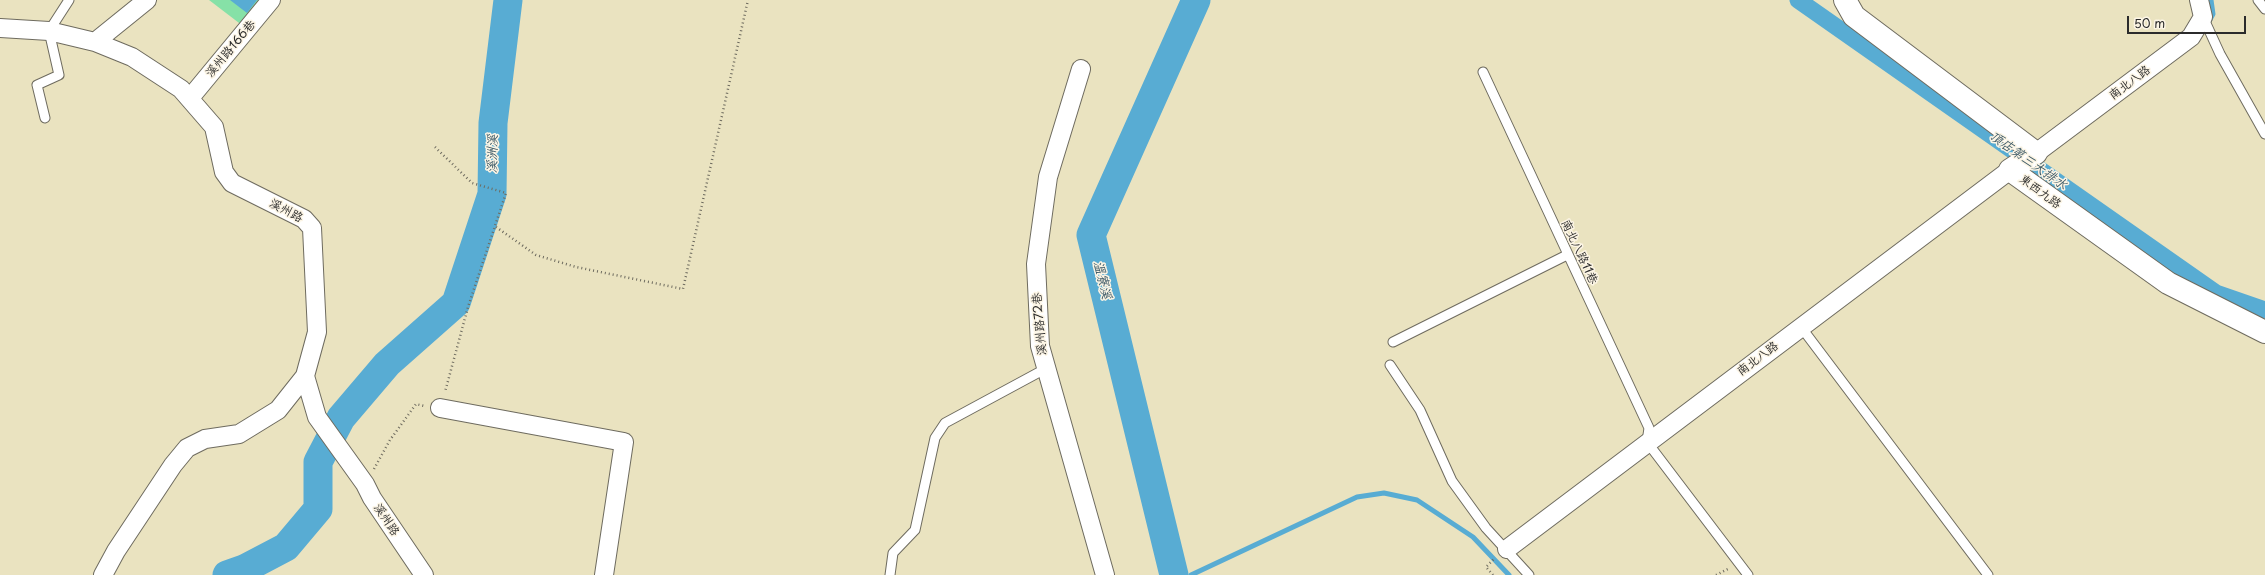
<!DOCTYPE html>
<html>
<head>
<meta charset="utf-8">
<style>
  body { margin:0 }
  #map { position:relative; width:2265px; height:575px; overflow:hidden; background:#eae3c0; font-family:"Playpen Sans",sans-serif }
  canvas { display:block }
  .scale { position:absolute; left:2127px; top:16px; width:119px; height:18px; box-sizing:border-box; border:2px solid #2b2b2b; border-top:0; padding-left:5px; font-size:12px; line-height:14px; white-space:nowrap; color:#2b2b2b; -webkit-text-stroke:3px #fcf5e5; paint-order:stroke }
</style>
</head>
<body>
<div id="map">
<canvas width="2265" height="575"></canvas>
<div class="scale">50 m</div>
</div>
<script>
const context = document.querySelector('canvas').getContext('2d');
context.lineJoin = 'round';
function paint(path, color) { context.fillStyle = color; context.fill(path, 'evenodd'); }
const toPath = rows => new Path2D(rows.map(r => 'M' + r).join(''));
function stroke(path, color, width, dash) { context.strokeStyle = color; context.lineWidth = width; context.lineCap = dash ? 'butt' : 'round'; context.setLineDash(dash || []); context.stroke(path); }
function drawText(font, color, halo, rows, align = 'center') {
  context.font = font + ' "Playpen Sans","LXGW WenKai TC",sans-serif'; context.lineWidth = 3; context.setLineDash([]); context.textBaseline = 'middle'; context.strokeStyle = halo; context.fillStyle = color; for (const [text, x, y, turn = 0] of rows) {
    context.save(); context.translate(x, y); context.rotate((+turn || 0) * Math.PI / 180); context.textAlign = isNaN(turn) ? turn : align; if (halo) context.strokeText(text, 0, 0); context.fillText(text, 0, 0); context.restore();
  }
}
paint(toPath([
  [209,0,262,0,243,26]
]), '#86e1a7');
paint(toPath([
  [230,0,257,0,247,13]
]), '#58acd3');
stroke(toPath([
  [2208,23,2213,14,2211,0],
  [1191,575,1357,497,1384,493,1417,500,1473,537,1509,575]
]), '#58acd3', 5);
stroke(toPath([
  [1798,0,2216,293,2265,310]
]), '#58acd3', 17);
stroke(toPath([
  [227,575,244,569,286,547,318,509,318,462,341,418,387,364,456,303,492,194,493,123,508,0],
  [1174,575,1091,235,1196,0]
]), '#58acd3', 29);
const service = toPath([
  [2258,0,2265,9],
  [2203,17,2220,54,2265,134],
  [1483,72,1649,428,1647,442,1748,575],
  [45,118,37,85,59,75,49,31,69,0],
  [1801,327,1988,575],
  [1393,342,1567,255],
  [1390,365,1420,410,1452,481,1486,528,1529,575],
  [890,575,893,553,915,530,935,438,945,423,1045,369]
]);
const minor = toPath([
  [0,28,49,31,95,42,132,57,181,89,214,127,224,172,232,183,304,219,312,228,317,332,305,376,317,417,365,484,372,498,424,575],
  [95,42,147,0],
  [1081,69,1048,177,1036,264,1040,346,1105,575],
  [190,98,271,0],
  [2036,153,2191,37,2203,17,2199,0],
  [440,408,624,442,604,575],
  [1507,549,2010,170],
  [103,575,116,551,173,465,187,448,205,439,239,434,278,410,305,376]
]);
const tertiary = toPath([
  [1845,0,1854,16,2036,153,2010,170,2168,283,2265,332]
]);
stroke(service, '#6e6b5f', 11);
stroke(minor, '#6e6b5f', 20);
stroke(tertiary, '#6e6b5f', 24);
stroke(toPath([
  [435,147,472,183,506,193,468,307,445,392],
  [496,227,536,255,576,267,683,289,748,0],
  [374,469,390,440,416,404,424,406],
  [1493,575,1486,567,1494,559],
  [1716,575,1728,569]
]), '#6e6b5f', 2.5, [1, 3]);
stroke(service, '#fff', 9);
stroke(minor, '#fff', 18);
stroke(tertiary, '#fff', 22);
drawText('12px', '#2b2b2b', '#fcf5e5', [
  ["溪州路166巷",231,49,-50],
  ["南北八路",2130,83,-37],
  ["東西九路",2040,192,36],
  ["溪州路",286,211,28],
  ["南北八路11巷",1579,252,65],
  ["溪州路72巷",1040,324,-95],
  ["南北八路",1758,359,-37],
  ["溪州路",386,520,56]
]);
drawText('italic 13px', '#3b5866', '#fcf5e5', [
  ["溪洲溪",493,154,-89],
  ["頂店第三大排水",2028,161,35],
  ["溫寮溪",1102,280,76]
]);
</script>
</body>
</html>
